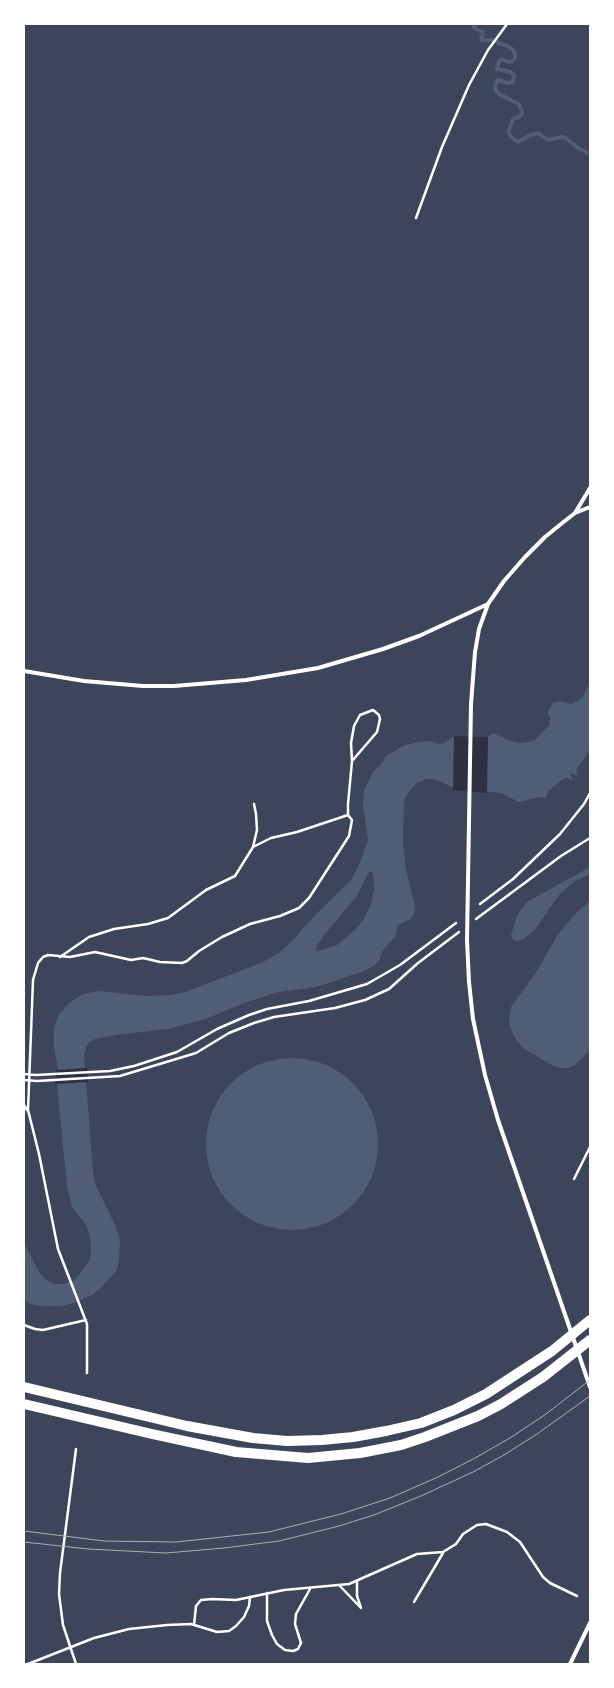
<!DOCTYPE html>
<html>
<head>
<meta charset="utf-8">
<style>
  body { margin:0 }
  #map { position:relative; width:614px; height:1688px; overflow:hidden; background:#2d3142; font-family:"Noto Serif",serif }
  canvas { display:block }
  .frame { position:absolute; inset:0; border:25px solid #fff; pointer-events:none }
</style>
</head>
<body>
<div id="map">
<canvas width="614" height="1688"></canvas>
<div class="frame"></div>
</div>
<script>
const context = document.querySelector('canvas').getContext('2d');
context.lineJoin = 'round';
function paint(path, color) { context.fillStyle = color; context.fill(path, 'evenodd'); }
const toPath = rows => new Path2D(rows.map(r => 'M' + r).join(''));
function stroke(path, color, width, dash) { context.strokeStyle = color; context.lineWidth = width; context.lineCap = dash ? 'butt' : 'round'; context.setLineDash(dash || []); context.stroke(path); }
paint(toPath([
  [24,24,590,24,590,1664,24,1664]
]), '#3c4559');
paint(toPath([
  [590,682,590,749,576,771,577,774,576,776,572,773,570,775,573,779,570,780,567,777,561,781,548,791,546,799,539,797,519,802,501,793,453,788,438,780,430,779,426,779,417,783,407,794,404,801,403,844,406,869,415,907,414,914,411,919,398,925,395,937,383,950,379,960,375,965,360,973,351,975,332,982,316,987,278,992,244,1003,206,1019,168,1029,116,1035,95,1039,89,1042,86,1047,84,1056,93,1171,95,1184,116,1227,120,1240,119,1261,116,1271,101,1288,92,1295,76,1302,63,1306,41,1306,30,1304,24,1300,24,1243,39,1272,46,1280,55,1284,63,1284,73,1281,79,1275,90,1260,91,1249,90,1237,86,1225,72,1207,67,1187,57,1084,58,1070,54,1047,54,1028,59,1014,69,1003,83,994,99,991,147,996,171,995,185,992,261,963,279,953,295,938,314,916,352,879,360,862,368,840,363,804,364,790,374,770,380,766,386,756,405,745,419,742,430,741,439,744,444,743,454,736,488,737,493,733,511,741,520,743,528,742,535,740,549,725,550,717,547,713,553,703,559,701,571,704,576,702,583,697],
  [371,871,373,874,374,890,371,904,363,920,356,929,337,945,318,951,316,950,316,947,324,935,357,896,369,872],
  [590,867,590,874,575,881,559,895,534,931,524,939,517,941,513,940,511,935,517,915,527,902],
  [590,901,590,1050,575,1065,568,1068,559,1068,550,1064,523,1048,515,1038,510,1027,509,1018,511,1007,535,974,557,936,573,916],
  '206 1144a86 86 0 1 1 172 0a86 86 0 1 1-172 0Z'
]), '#4f5d75');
paint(toPath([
  [454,736,488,737,487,793,453,790],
  [87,1068,88,1082,55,1084,56,1070]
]), '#2d3142');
stroke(toPath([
  [474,24,474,28,483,32,481,40,494,40,500,44,506,45,512,49,515,53,515,58,513,61,508,62,502,59,499,61,497,69,511,72,514,76,513,82,507,83,498,80,495,86,496,91,499,94,519,104,522,112,521,116,513,119,509,129,509,133,513,139,518,142,530,135,538,133,548,140,562,137,566,138,578,148,590,154]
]), '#4f5d75', 4);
stroke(toPath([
  [416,218,442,147,469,85,488,50,507,24],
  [348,815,348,804,352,761,351,743,354,726,360,715,373,710,379,715,380,719,377,732,352,761],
  [480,904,513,879,560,834,584,804,590,793],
  [476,919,561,856,590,838],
  [60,957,89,937,114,929,148,924,168,918,206,890,235,876,253,847,257,830,256,814,254,804],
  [24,1074,36,1075,110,1071,134,1066,177,1052,217,1029,249,1015,267,1009,309,1001,367,984,400,965,456,923],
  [24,1080,37,1081,120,1076,196,1053,229,1033,254,1023,274,1017,335,1008,365,1000,389,989,418,963,459,932],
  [24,1105,27,1110],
  [574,1179,590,1147],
  [24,1325,35,1329,43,1330,86,1320],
  [87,1373,87,1324,58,1249,39,1154,28,1110,33,980,38,963,43,957,48,955,70,957,95,952,131,960,143,958,160,962,182,963,187,961,199,951,222,937,250,924,280,916,299,908,309,898,349,836,352,820,348,815,297,832,271,838,253,847],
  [339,1585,361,1608,357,1596,357,1581],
  [267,1593,267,1621,272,1635,277,1644,285,1650,293,1651,298,1649,301,1643,295,1624,296,1614,310,1589],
  [414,1602,443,1553],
  [194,1625,196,1606,201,1600,212,1599,236,1600,284,1590,349,1584,417,1554,443,1552,456,1544,463,1534,477,1525,486,1524,507,1532,520,1542,543,1577,550,1583,577,1596],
  [28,1664,94,1638,129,1629,167,1625,191,1624,217,1632,229,1631,236,1626,244,1617,249,1606,250,1597],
  [76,1664,63,1625,59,1594,60,1573,76,1449]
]), '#fff', 2.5);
stroke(toPath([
  [590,507,575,513,561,524,545,537,525,557,504,581,488,604,479,629,475,652,471,704,467,940,469,982,473,1019,485,1075,498,1120,590,1387],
  [575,513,590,488],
  [24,671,84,681,143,686,174,686,246,680,318,668,383,649,419,636,488,604],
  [570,1664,590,1623]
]), '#fff', 4);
stroke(toPath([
  [24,1387,187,1426,253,1438,287,1441,322,1440,353,1437,386,1431,421,1423,454,1410,486,1394,552,1351,590,1320],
  [24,1404,152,1434,236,1452,308,1458,360,1453,401,1445,425,1437,478,1416,501,1404,543,1377,590,1340]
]), '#fff', 10);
stroke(toPath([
  [24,1531,104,1541,176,1542,269,1532,341,1514,390,1498,438,1477,475,1458,510,1438,546,1414,590,1380],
  [24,1542,88,1549,166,1553,224,1548,279,1541,339,1526,374,1515,421,1496,473,1472,504,1455,537,1434,590,1396]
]), '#abadb3', 1);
</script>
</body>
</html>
